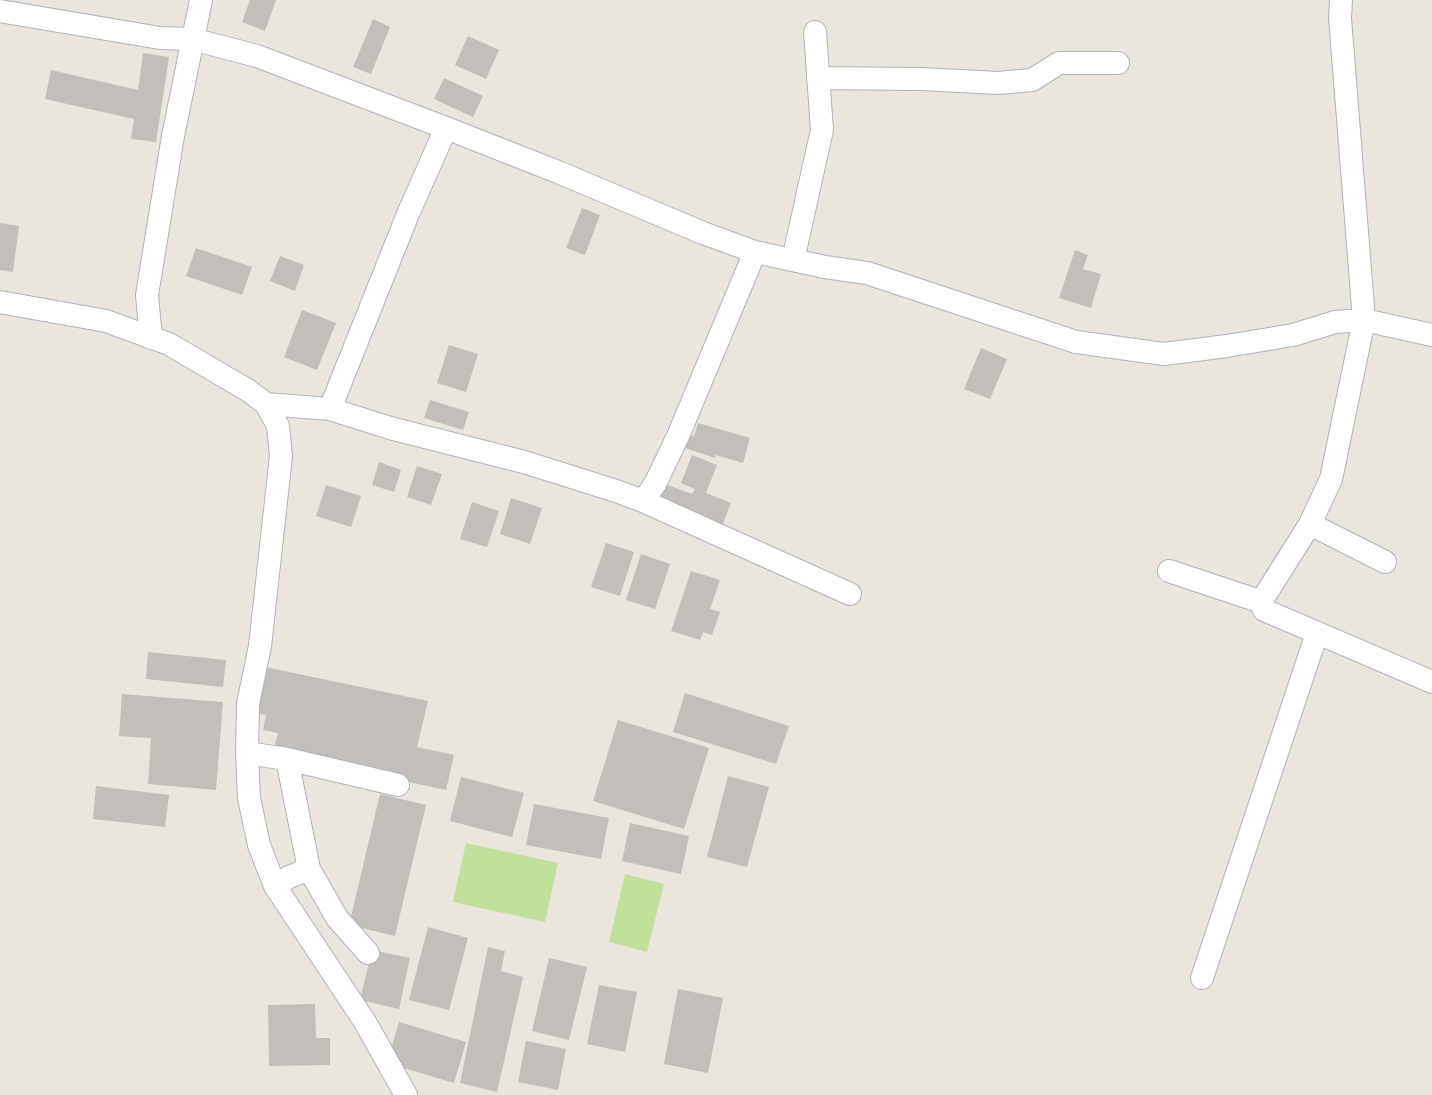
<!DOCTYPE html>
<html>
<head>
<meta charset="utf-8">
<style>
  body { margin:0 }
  canvas { display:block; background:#eae5dd }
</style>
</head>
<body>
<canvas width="1432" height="1095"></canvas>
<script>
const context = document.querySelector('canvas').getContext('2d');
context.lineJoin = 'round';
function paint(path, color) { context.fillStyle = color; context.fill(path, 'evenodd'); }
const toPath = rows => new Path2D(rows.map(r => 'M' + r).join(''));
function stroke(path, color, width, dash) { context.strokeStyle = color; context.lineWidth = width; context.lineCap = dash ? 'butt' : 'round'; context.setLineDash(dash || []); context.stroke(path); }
paint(toPath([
  [466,843,558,863,545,922,453,902],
  [625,874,664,884,647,952,609,942]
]), '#c1e09c');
paint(toPath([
  [250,0,276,0,265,31,242,22],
  [373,19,390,27,371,74,353,67],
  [468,36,499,50,486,79,455,65],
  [143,53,169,57,156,142,131,139,134,119,45,99,51,70,138,90],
  [444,78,483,96,473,117,434,99],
  [582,208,600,215,585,255,566,248],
  [0,223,19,226,13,272,0,270],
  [196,248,252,267,242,295,186,276],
  [1075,250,1088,255,1083,269,1101,274,1091,308,1059,298],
  [280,256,304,265,295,291,270,281],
  [302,310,336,323,317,370,284,357],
  [449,345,478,354,466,392,437,383],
  [981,348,1007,359,990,399,964,389],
  [430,400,469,412,463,430,424,418],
  [698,423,750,438,743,463,716,455,715,458,679,446,683,432,694,436],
  [692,455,717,465,706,493,731,503,721,528,658,504,665,484,692,494,695,489,681,483],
  [379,462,401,470,394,492,372,485],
  [417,466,442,474,431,505,407,497],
  [326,485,361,496,351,527,316,516],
  [511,498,542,508,530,544,500,534],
  [472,502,499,511,487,547,460,539],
  [606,543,634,552,620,596,591,587],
  [641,554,670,564,655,609,626,600],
  [691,571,720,580,710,609,720,612,712,635,703,632,700,640,671,631],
  [148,652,226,660,223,687,146,679],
  [265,667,428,701,417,747,454,755,446,790,273,753,278,733,263,730,266,715,255,713],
  [685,693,789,726,776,764,673,732],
  [122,694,223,702,216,790,148,784,151,738,119,736],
  [618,720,709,748,684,829,593,801],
  [728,776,769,787,747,867,707,857],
  [461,777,524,793,512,837,450,821],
  [96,786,169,795,165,827,93,819],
  [380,794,426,805,395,936,349,925],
  [534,804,609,818,601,859,526,845],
  [630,823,689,836,681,874,622,861],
  [428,927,468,938,449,1010,409,1000],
  [488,947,505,951,501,971,523,977,497,1092,460,1083],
  [372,950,410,958,399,1009,360,1000],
  [549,958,587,967,569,1040,532,1031],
  [599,985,637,992,625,1052,587,1044],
  [678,989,723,998,708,1073,664,1064],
  [315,1004,316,1038,330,1038,330,1065,269,1066,268,1005],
  [399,1022,466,1042,454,1083,387,1063],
  [526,1041,566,1049,558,1090,518,1082]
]), '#c2beb9');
const minor = toPath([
  [1341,0,1340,18,1364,320,1331,479,1310,524,1264,597,1262,606,1264,610,1432,682],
  [0,11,160,38,192,39,257,56,446,128,558,172,703,233,755,252,825,267,867,273,1076,342,1164,354,1227,346,1293,335,1335,322,1364,320,1432,335],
  [818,78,921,79,998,83,1032,80,1059,63,1118,63],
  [793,260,822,130,815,32],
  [0,302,106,321,169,344,249,391,266,404,278,426,281,456,260,646,248,704,247,753,249,798,259,845,275,886,365,1022,406,1095],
  [151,338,147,295,173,136,201,0],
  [266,404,330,409,390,428,524,462,616,491,643,501,850,594],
  [330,409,408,214,446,128],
  [643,501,655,484,678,436,755,252],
  [1310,524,1385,562],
  [1169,571,1262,602],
  [247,753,287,759,398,785],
  [287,759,309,869,337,918,368,953],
  [275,886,289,877,309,869],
  [1202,978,1317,633]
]);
stroke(minor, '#b0b2bb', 24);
stroke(minor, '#fff', 22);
</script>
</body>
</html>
